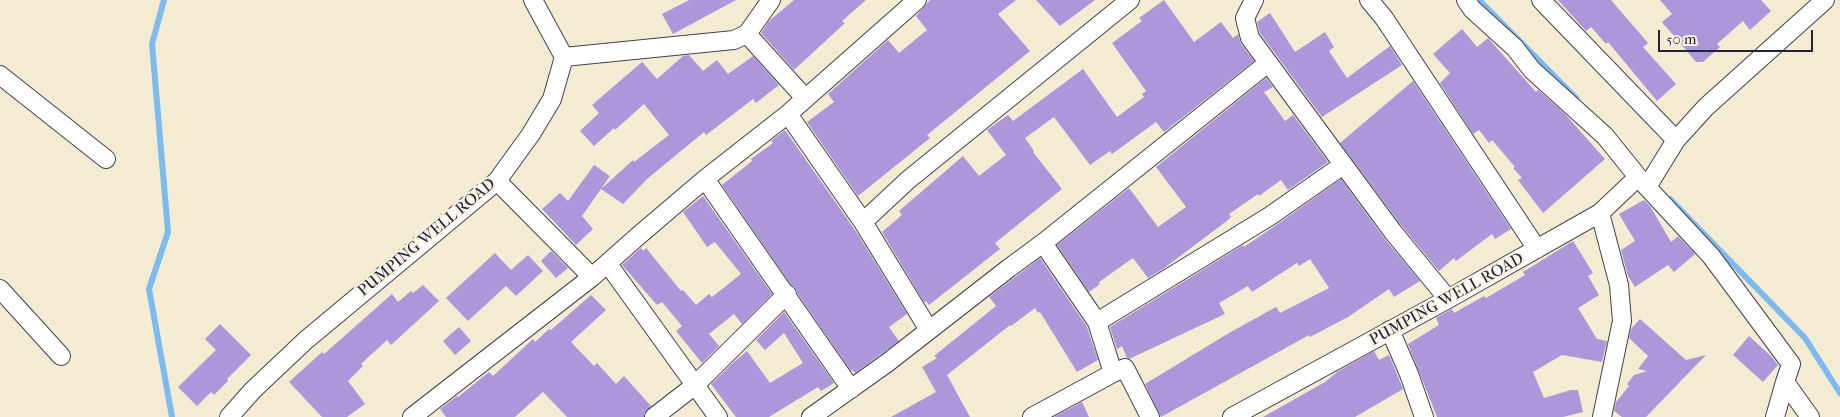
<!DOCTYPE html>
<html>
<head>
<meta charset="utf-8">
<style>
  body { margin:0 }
  #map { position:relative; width:1840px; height:417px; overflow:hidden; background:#f3ecd3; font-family:"IM FELL French Canon",serif }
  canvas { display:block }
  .scale { position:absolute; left:1658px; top:30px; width:155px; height:22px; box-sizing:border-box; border:2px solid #22223b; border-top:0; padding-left:6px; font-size:15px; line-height:18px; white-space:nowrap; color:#22223b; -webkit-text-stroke:4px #fcf5e5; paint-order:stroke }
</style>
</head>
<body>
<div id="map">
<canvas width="1840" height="417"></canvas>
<div class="scale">50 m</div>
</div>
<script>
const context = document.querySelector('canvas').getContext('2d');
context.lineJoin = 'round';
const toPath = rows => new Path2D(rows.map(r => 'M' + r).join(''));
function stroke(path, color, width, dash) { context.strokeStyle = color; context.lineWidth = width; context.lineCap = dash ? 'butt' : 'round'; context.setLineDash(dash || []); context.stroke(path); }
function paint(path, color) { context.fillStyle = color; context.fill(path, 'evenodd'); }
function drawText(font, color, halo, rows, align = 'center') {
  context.font = font + ' "IM FELL French Canon",serif'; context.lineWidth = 4.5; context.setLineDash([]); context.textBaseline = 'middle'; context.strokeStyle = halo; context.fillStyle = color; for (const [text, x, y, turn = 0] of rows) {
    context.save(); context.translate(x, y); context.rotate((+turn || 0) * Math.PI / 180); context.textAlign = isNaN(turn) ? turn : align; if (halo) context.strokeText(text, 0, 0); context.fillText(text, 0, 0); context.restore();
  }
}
stroke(toPath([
  [164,0,152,44,168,232,149,289,172,417],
  [1479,0,1576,98],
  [1670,199,1805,338,1840,393]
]), '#7cbaef', 6);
paint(toPath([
  [689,0,736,0,673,34,662,14],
  [794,0,866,0,842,21,845,23,794,70,761,33,769,21],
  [930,0,1016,0,998,14,1030,51,943,122,927,135,930,138,858,196,807,122,834,102,828,94,888,40,899,53,927,30,916,16],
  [1036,0,1095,0,1060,26],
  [1164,0,1194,42,1221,22,1233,38,1238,34,1241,44,1254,61,1164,132,1156,122,1112,154,1110,151,1090,165,1054,117,1025,138,1034,151,1033,152,1062,189,995,243,1000,249,929,305,926,301,924,302,882,232,902,215,899,211,963,156,979,176,1006,155,987,130,1008,115,1013,121,1083,69,1117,117,1144,97,1142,94,1146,91,1112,43,1142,21,1139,18],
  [1558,0,1611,0,1648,43,1643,47,1676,84,1657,101,1608,42,1606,44,1591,27,1586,31],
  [1660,0,1761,0,1771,11,1750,30,1743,21,1717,44,1720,47,1703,62,1696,62,1662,22,1672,14],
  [1270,13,1295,52,1325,32,1334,47,1329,51,1347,78,1390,46,1402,65,1322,117,1260,33,1257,22],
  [1462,29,1477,47,1488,38,1536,92,1538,90,1564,113,1605,159,1543,213,1518,180,1522,178,1513,168,1515,167,1492,140,1489,143,1479,130,1473,134,1440,83,1450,73,1433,54],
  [689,55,703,71,717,60,728,74,753,56,779,85,756,103,753,99,706,135,704,132,647,179,623,204,601,189,633,160,634,162,669,135,644,104,615,130,614,128,594,146,580,131,599,113,592,105,642,62,657,79,683,56],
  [1266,78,1273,87,1264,92,1285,121,1293,115,1328,162,1288,190,1281,180,1259,196,1258,194,1229,214,1231,217,1228,220,1163,269,1148,278,1133,258,1099,282,1100,284,1089,292,1057,245,1129,188,1158,227,1186,207,1156,167],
  [1413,81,1511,229,1495,239,1492,234,1456,261,1454,258,1439,271,1401,225,1340,143],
  [785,130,857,233,907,314,889,327,899,341,855,373,852,370,851,371,797,293,795,287,791,285,722,185,752,161,751,159,773,143,771,141],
  [594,165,610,176,582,216,593,229,576,245,542,209,560,193,568,201],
  [1341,179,1384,238,1420,281,1394,297,1389,289,1348,317,1310,337,1309,335,1161,417,1145,384,1229,333,1276,307,1280,313,1329,288,1310,259,1299,266,1297,263,1252,292,1248,286,1219,303,1225,314,1129,359,1127,358,1122,346,1117,349,1110,327,1243,245,1244,247,1275,226],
  [703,196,772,294,742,324,734,314,709,334,719,346,702,363,676,331,682,326,662,302,657,305,622,265,641,248,643,251,646,248,681,291,683,290,696,305,709,294,712,297,741,274,715,242,707,247,683,212],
  [1644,200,1650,206,1671,242,1678,236,1695,254,1674,272,1668,265,1635,287,1628,276,1621,250,1635,241,1619,214],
  [1573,241,1593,273,1588,276,1599,295,1578,308,1597,339,1607,341,1602,362,1562,355,1533,372,1544,398,1571,390,1578,390,1583,412,1563,417,1437,417,1408,344,1439,325,1436,318,1452,309,1454,313,1484,296,1486,298,1525,275,1523,272],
  [551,251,568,268,556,278,541,261],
  [495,253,511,270,528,255,543,271,516,296,506,286,468,321,446,298],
  [1040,258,1087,327,1098,360,1077,372,1040,312,1038,313,1035,308,1011,326,1010,325,947,375,970,417,891,417,936,392,922,367,937,358,934,356,996,306,989,297],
  [423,285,439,301,391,345,387,340,361,364,363,366,348,381,365,404,347,417,322,417,289,382,322,352,324,354,392,294,398,302,411,291,413,293],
  [591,295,606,310,571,342,594,366,597,363,616,384,624,376,651,406,644,413,644,417,567,417,543,392,515,417,446,417,440,409,457,396,458,397,489,372,493,376,533,339,535,342,549,329,551,330],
  [784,312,834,383,821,391,818,387,769,417,736,417,711,384,736,360,747,351,770,383,803,363,784,333,765,350,756,340],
  [1640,319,1686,360,1706,355,1646,417,1622,417,1614,411,1616,402,1629,386,1627,384,1634,375,1647,371,1638,369,1648,356,1629,338,1631,329],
  [220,324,251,355,227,379,228,381,214,395,211,392,197,406,178,387,216,350,205,339],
  [459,327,471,341,455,355,443,341],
  [1749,336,1772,357,1778,365,1763,382,1733,355],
  [1374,351,1379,360,1389,355,1403,389,1355,417,1263,417,1325,382,1337,372],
  [1082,402,1089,417,1054,417]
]), '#ac97da');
const minor = toPath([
  [1254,0,1245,18,1250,38,1393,232,1448,299],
  [1369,0,1384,18,1537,249],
  [1466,0,1472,9,1515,48,1532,70,1605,136,1638,177],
  [1541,0,1676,140],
  [747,34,771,0],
  [564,57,734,40,747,34,805,98],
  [0,75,106,159],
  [788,114,863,222,929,330],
  [705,179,851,389],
  [497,181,592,277],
  [1647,187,1711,256,1791,364,1785,382,1810,417],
  [1600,213,1619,285,1622,321,1602,417],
  [863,222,908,180,1130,0],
  [1043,243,1097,322,1113,373,1125,368,1150,417],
  [608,264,718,417],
  [0,289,61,356],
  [1097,322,1270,216,1343,165],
  [1390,330,1409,374,1424,417],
  [229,417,253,390,306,340,497,181,531,134,552,99,564,57,533,0],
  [412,417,592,277,637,237,705,179,788,114,917,0],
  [654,417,694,386,787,294],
  [811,417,887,363,1009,268,1043,243,1268,63],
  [1032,417,1113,373],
  [1232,417,1448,299,1600,213,1638,177,1647,187,1676,140,1706,107,1825,0],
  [1775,417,1785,382]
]);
stroke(minor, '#414052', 20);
stroke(minor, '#fff', 18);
drawText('16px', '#22223b', '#fcf5e5', [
  ["PUMPING WELL ROAD",427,238,-40],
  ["PUMPING WELL ROAD",1447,300,-29]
]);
</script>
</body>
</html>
